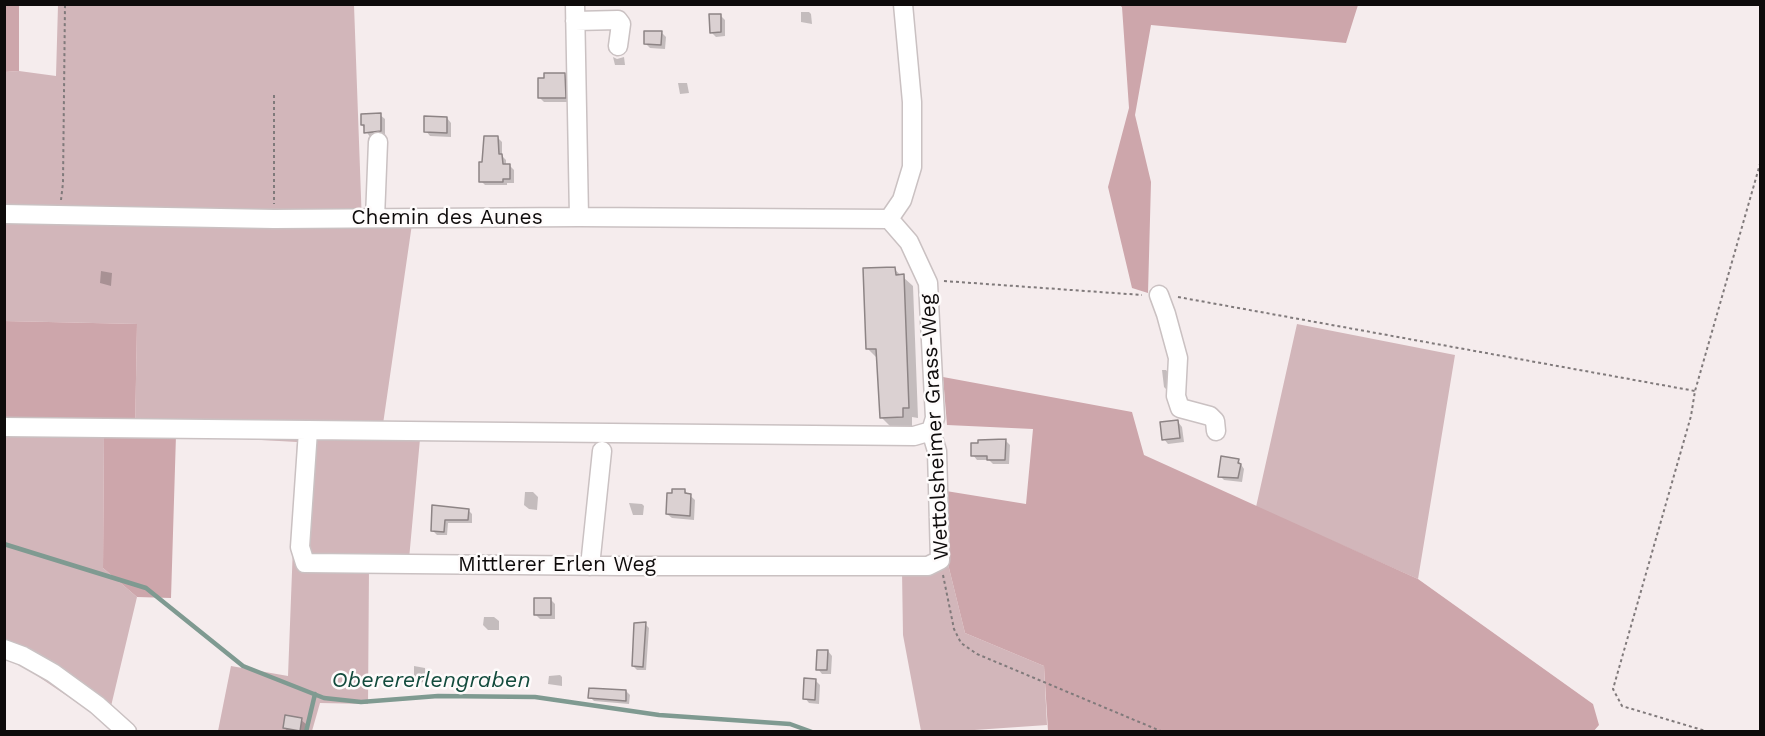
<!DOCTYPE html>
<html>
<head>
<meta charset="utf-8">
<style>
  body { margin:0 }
  #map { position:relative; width:1765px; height:736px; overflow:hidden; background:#f5eced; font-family:"Work Sans",sans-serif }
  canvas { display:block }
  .frame { position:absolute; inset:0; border:6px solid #0e0b0b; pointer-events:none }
</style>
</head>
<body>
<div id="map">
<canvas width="1765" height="736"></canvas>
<div class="frame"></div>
</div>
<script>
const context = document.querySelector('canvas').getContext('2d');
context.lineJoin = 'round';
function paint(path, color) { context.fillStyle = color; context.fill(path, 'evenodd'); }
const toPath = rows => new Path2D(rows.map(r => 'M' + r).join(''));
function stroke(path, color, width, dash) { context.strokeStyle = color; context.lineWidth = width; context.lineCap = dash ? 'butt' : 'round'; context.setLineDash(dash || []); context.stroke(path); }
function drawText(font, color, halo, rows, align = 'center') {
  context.font = font + ' "Work Sans",sans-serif'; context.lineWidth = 5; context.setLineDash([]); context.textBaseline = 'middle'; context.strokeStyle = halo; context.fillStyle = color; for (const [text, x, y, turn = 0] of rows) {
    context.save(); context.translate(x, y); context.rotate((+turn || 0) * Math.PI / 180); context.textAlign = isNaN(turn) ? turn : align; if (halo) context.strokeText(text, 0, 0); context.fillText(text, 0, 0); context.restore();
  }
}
paint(toPath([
  [58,5,354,5,362,224,412,224,383,424,421,428,408,570,369,569,368,704,320,703,312,731,218,731,231,666,288,676,297,442,135,433,137,324,5,321,5,72,19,71,56,76],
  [1297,324,1455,355,1418,579,1256,507],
  [4,421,104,436,103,568,137,597,107,723,5,654],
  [948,564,965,633,1044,666,1047,725,960,731,921,731,903,635,902,571]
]), '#d2b6ba');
paint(toPath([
  [5,4,19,5,19,71,5,72],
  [1119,5,1358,5,1346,43,1151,25,1135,115,1151,182,1148,293,1132,288,1108,187,1129,108,1122,7],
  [4,321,137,324,135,433,176,435,171,598,137,597,103,568,104,436,5,421],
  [943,377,1132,412,1144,455,1418,579,1593,704,1599,725,1593,732,1048,731,1044,666,965,633,948,564,946,491,1026,504,1033,429,947,425]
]), '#cda6ab');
paint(toPath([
  [801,12,809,12,811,14,812,24,801,22],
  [720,15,725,20,725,36,716,37,711,32],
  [662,33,666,37,665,49,650,48,646,44],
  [613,57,617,59,624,57,625,65,615,65],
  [564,74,569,79,569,102,544,102,539,97],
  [678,83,687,83,689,93,680,94],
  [380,115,385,119,385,135,370,137,362,125],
  [447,118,451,123,451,137,430,136,426,131],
  [498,138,502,142,502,156,506,160,506,166,510,166,514,170,514,183,507,183,507,185,485,185,481,181,484,164],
  [894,269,913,286,918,418,912,417,912,426,891,427,881,417,878,359,867,348],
  [101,271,112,273,111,286,100,283],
  [1162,370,1166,370,1170,375,1169,392,1164,387],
  [1178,422,1182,427,1184,442,1168,444,1164,439],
  [1005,440,1010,445,1009,464,993,464,989,460,977,460,973,455],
  [1238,460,1244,469,1242,482,1224,480,1220,476],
  [685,491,695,500,694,520,672,518,667,514],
  [525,492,533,492,538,497,537,510,529,509,524,505],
  [629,503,642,504,644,506,643,515,633,515],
  [434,506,468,510,472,514,472,523,448,523,447,535,437,535,433,531],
  [551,600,555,604,555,619,540,619,535,614],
  [484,617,494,617,499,621,499,630,488,630,483,625],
  [645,624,649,628,646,670,637,670,633,666],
  [828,651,832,656,831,674,822,674,818,669],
  [414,666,425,668,425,682,416,683,414,681],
  [560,675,562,677,562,686,548,684,549,676],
  [815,680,820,685,819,704,809,703,805,698],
  [626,691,630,695,629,704,594,701,590,697],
  [301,720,306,724,305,732,288,732,284,727]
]), '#0003');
stroke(toPath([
  [4,544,146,588,243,666,324,698,361,702,438,696,535,697,659,715,790,724,812,732],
  [306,732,315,694]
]), '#7f9a91', 4.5);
const building = toPath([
  [709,14,721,14,721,32,710,33,709,14],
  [644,31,662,31,661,45,644,44,644,31],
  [544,73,565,73,566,98,538,98,538,78,544,78,544,73],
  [381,113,381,131,364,133,364,125,361,125,361,114,381,113],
  [424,116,447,117,447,133,424,132,424,116],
  [484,136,498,136,499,154,502,154,503,164,510,164,510,179,503,179,503,182,479,182,479,162,482,162,484,136],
  [895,267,896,275,904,274,909,408,903,408,903,417,880,418,876,349,866,349,863,268,895,267],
  [1178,420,1180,438,1162,440,1160,422,1178,420],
  [1006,439,1005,460,987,460,987,456,971,456,971,443,978,443,978,440,1006,439],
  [1221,456,1239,459,1238,463,1241,464,1238,478,1218,477,1221,456],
  [672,489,685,489,685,493,691,494,690,516,666,514,667,493,672,493,672,489],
  [432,505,469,509,468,520,445,520,444,532,431,531,432,505],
  [534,598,551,598,551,615,534,615,534,598],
  [646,622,643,667,632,666,634,623,646,622],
  [817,650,828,650,827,670,816,670,817,650],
  [804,678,816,679,815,700,803,699,804,678],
  [589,688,626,690,626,701,588,698,589,688],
  [285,715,302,718,300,731,283,728,285,715]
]);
paint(building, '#dbd1d2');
stroke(building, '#8d8485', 1.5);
const minor = toPath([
  [575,4,579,217],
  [575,21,618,20,621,24,618,46],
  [4,214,274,219,579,217,889,219],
  [375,218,378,142],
  [1159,295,1166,314,1178,358,1176,396,1180,408,1210,416,1215,421,1216,431],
  [4,427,914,436,931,431],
  [308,431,300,547,305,563,621,566,928,566,940,560,937,451,931,431,935,418,928,283,909,242,889,219,902,200,912,167,912,102,903,4],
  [590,566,602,451],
  [4,649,23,656,53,673,97,705,127,732]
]);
stroke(minor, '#cac1c2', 21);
stroke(toPath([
  [274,95,274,204],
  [61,200,63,183,65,4],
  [944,281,1142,295],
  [1178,297,1695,391],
  [943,575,954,629,961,643,977,654,1163,732],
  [1709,732,1622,706,1613,689,1691,416,1695,391,1760,164]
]), '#807a7b', 2, [3, 3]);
stroke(minor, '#fff', 18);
drawText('21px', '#0e0b0b', '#fefbfb', [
  ["Chemin des Aunes",447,218],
  ["Wettolsheimer Grass-Weg",935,427,-93],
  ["Mittlerer Erlen Weg",557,565]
]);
drawText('italic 22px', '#134b3d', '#fefbfb', [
  ["Oberererlengraben",431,681]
]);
</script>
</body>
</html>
